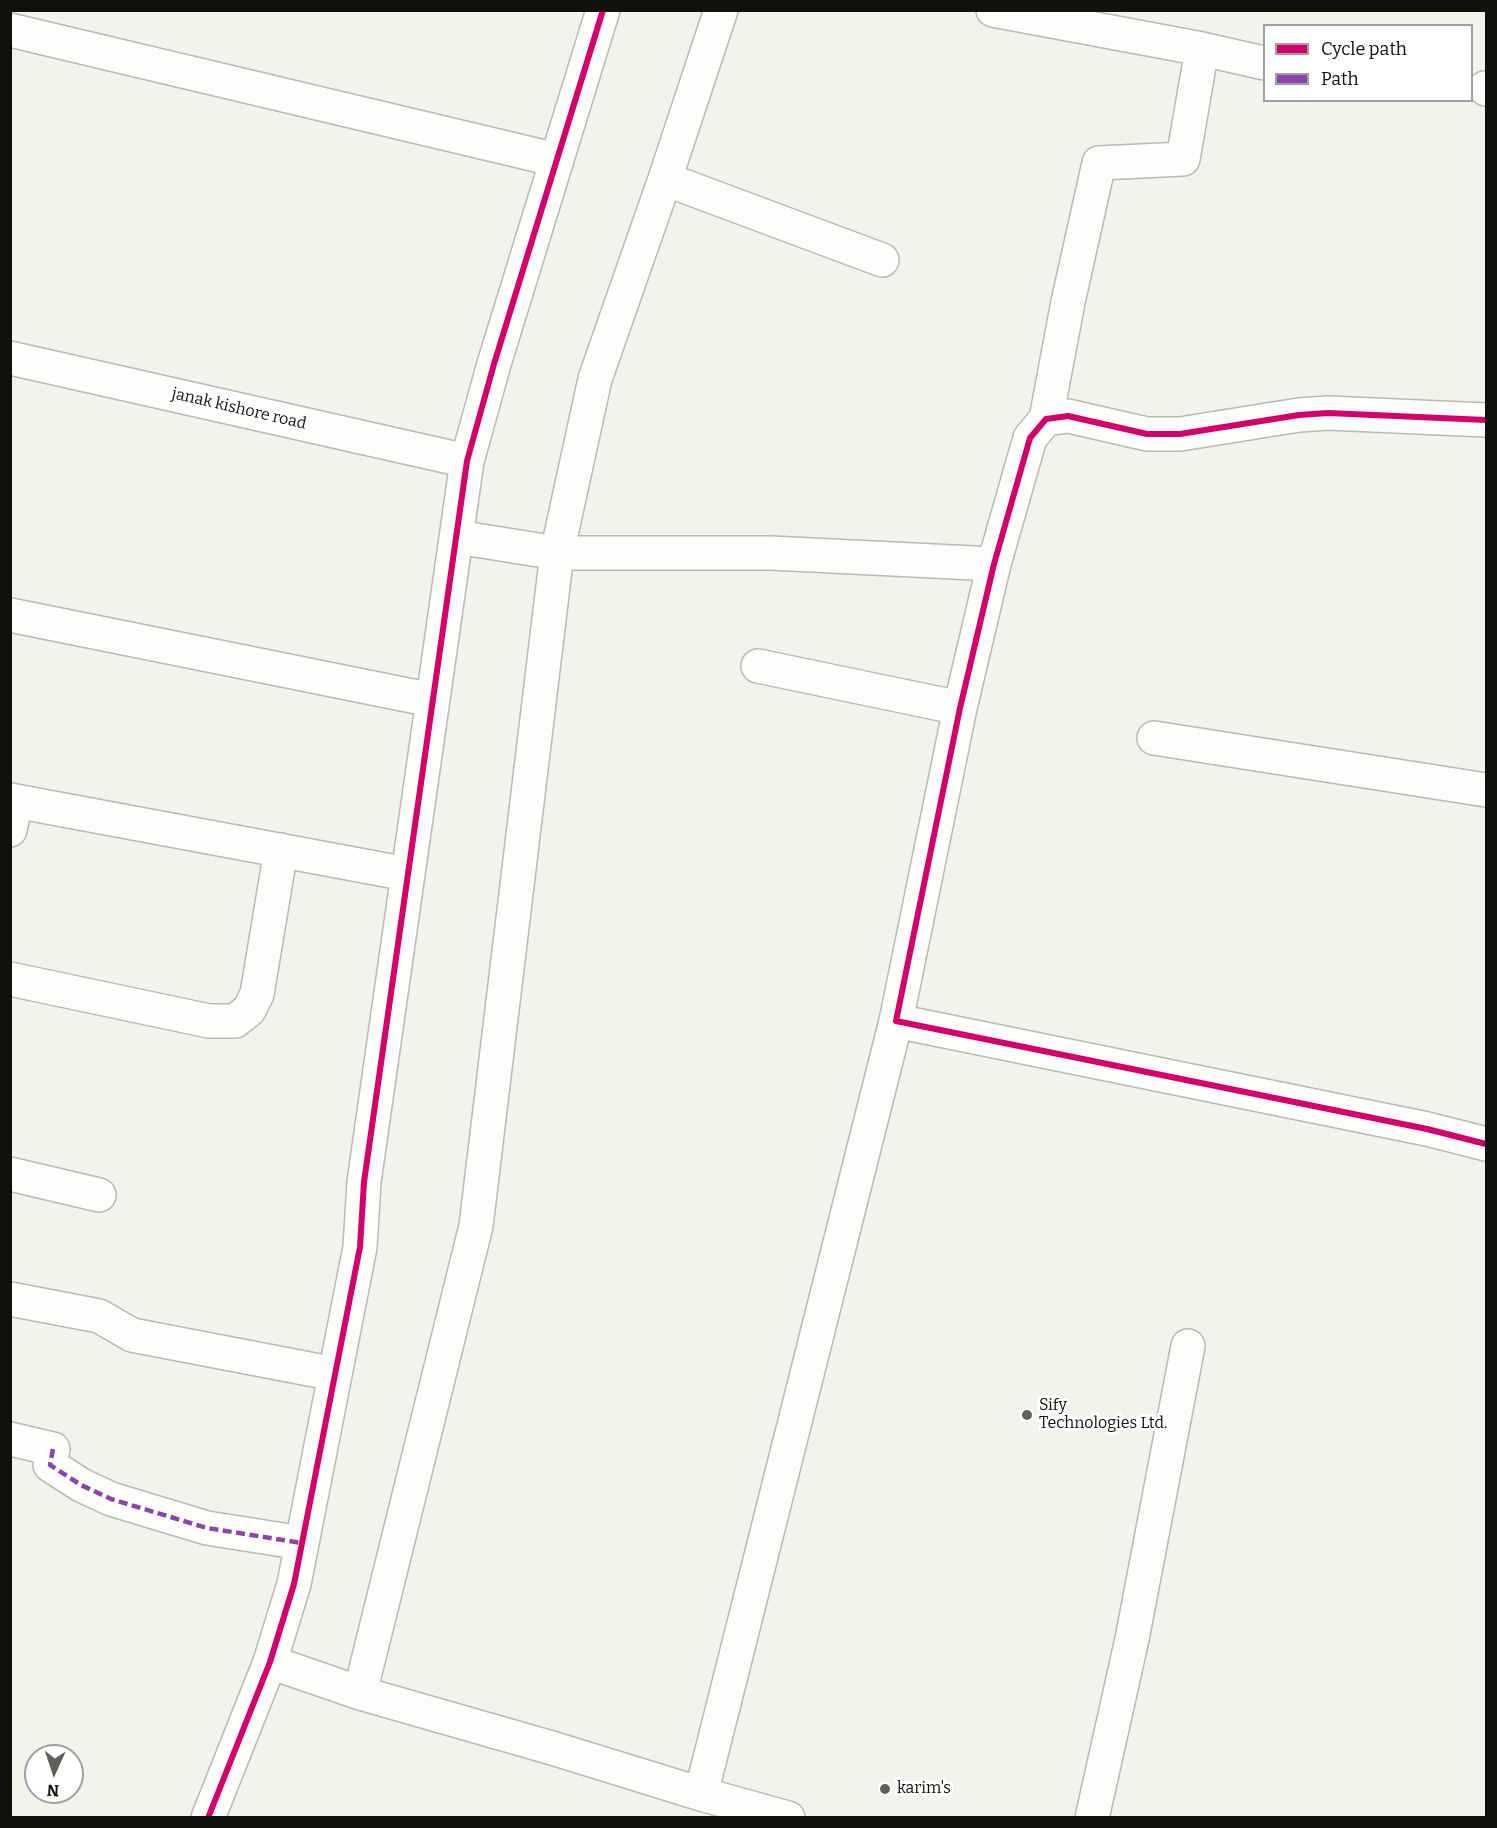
<!DOCTYPE html>
<html>
<head>
<meta charset="utf-8">
<style>
  body { margin:0 }
  #map { position:relative; width:1497px; height:1828px; overflow:hidden; background:#f1f4ea; font-family:Bitter,serif }
  canvas { display:block }
  .frame { position:absolute; inset:0; border:12px solid #10110c; pointer-events:none }
  .legend { position:absolute; left:1263px; top:24px; width:210px; height:78px; box-sizing:border-box; background:#fff; border:2px solid #9fa09e; margin:0; padding:8px 10px; list-style:none; font-size:18px; color:#10110c }
  .legend li { display:flex; align-items:center; gap:12px; height:30px }
  .legend b { width:30px; border:2px solid #9fa09e }
  .north { position:absolute; left:24px; top:1744px; width:60px; height:60px; box-sizing:border-box; background:#fff; border:2px solid #9fa09e; border-radius:50%; rotate:183deg; font-size:16px; font-weight:700; line-height:24px; text-align:center; color:#10110c }
  .north::after { content:''; display:block; margin:auto; width:21px; height:27px; background:#5f605a; clip-path:polygon(50% 0,100% 100%,50% 72%,0 100%) }
</style>
</head>
<body>
<div id="map">
<canvas width="1497" height="1828"></canvas>
<div class="frame"></div>
<ul class="legend">
<li><b style="height:8px;background:#d6006c"></b>Cycle path</li>
<li><b style="height:8px;background:#8e44ad"></b>Path</li>
</ul>
<div class="north">N</div>
</div>
<script>
const context = document.querySelector('canvas').getContext('2d');
context.lineJoin = 'round';
const toPath = rows => new Path2D(rows.map(r => 'M' + r).join(''));
function stroke(path, color, width, dash) { context.strokeStyle = color; context.lineWidth = width; context.lineCap = dash ? 'butt' : 'round'; context.setLineDash(dash || []); context.stroke(path); }
function drawText(font, color, halo, rows, align = 'center') {
  context.font = font + ' Bitter,serif'; context.lineWidth = 6; context.setLineDash([]); context.textBaseline = 'middle'; context.strokeStyle = halo; context.fillStyle = color; for (const [text, x, y, turn = 0] of rows) {
    context.save(); context.translate(x, y); context.rotate((+turn || 0) * Math.PI / 180); context.textAlign = isNaN(turn) ? turn : align; if (halo) context.strokeText(text, 0, 0); context.fillText(text, 0, 0); context.restore();
  }
}
const minor = toPath([
  [993,10,1202,49,1264,63],
  [10,30,557,160],
  [1485,88,1486,89],
  [665,179,882,260],
  [10,358,467,461],
  [1046,419,1068,302,1099,163,1183,159,1202,49],
  [1486,420,1328,413,1299,415,1180,434,1147,434,1068,416,1046,419,1030,438,994,564,960,708,896,1021,1427,1129,1486,1144],
  [457,537,557,553,771,553,994,564],
  [10,615,432,700],
  [758,666,960,708],
  [1154,738,1486,790],
  [10,800,407,874],
  [10,830,16,801],
  [10,979,209,1021,235,1021,249,1010,257,994,281,850],
  [10,1174,99,1195],
  [10,1299,99,1316,132,1335,335,1374],
  [10,1439,53,1449,50,1465,81,1485,111,1499,207,1528,302,1543],
  [270,1662,360,1693,552,1748,701,1794,896,1021],
  [360,1693,476,1226,557,553,595,379,665,179,721,10],
  [701,1794,788,1818],
  [208,1818,270,1662,294,1584,360,1247,364,1182,467,461,494,364,603,10],
  [1092,1818,1132,1639,1188,1346]
]);
stroke(minor, '#b8bab3', 36);
stroke(minor, '#fdfdfc', 33);
stroke(toPath([
  [53,1449,50,1465,81,1485,111,1499,207,1528,302,1543]
]), '#8e44ad', 4.5, [9, 4.5]);
stroke(toPath([
  [1486,420,1328,413,1299,415,1180,434,1147,434,1068,416,1046,419,1030,438,994,564,960,708,896,1021,1427,1129,1486,1144],
  [208,1818,270,1662,294,1584,360,1247,364,1182,467,461,494,364,603,10]
]), '#d6006c', 6);
for (const [x, y, r, color] of [
  [1027,1415,6,"#5f605a"],
  [885,1789,6,"#5f605a"]
]) { const dot = new Path2D(); dot.arc(x, y, r, 0, 2 * Math.PI); context.fillStyle = color; context.fill(dot); stroke(dot, '#fff', 2); }
drawText('16px', '#10110c', '#fff', [
  ["janak kishore road",239,409,13]
]);
drawText('16px', '#10110c', '#fff', [
  ["Sify",1039,1406],
  ["Technologies Ltd.",1039,1424],
  ["karim's",897,1789]
], 'left');
</script>
</body>
</html>
